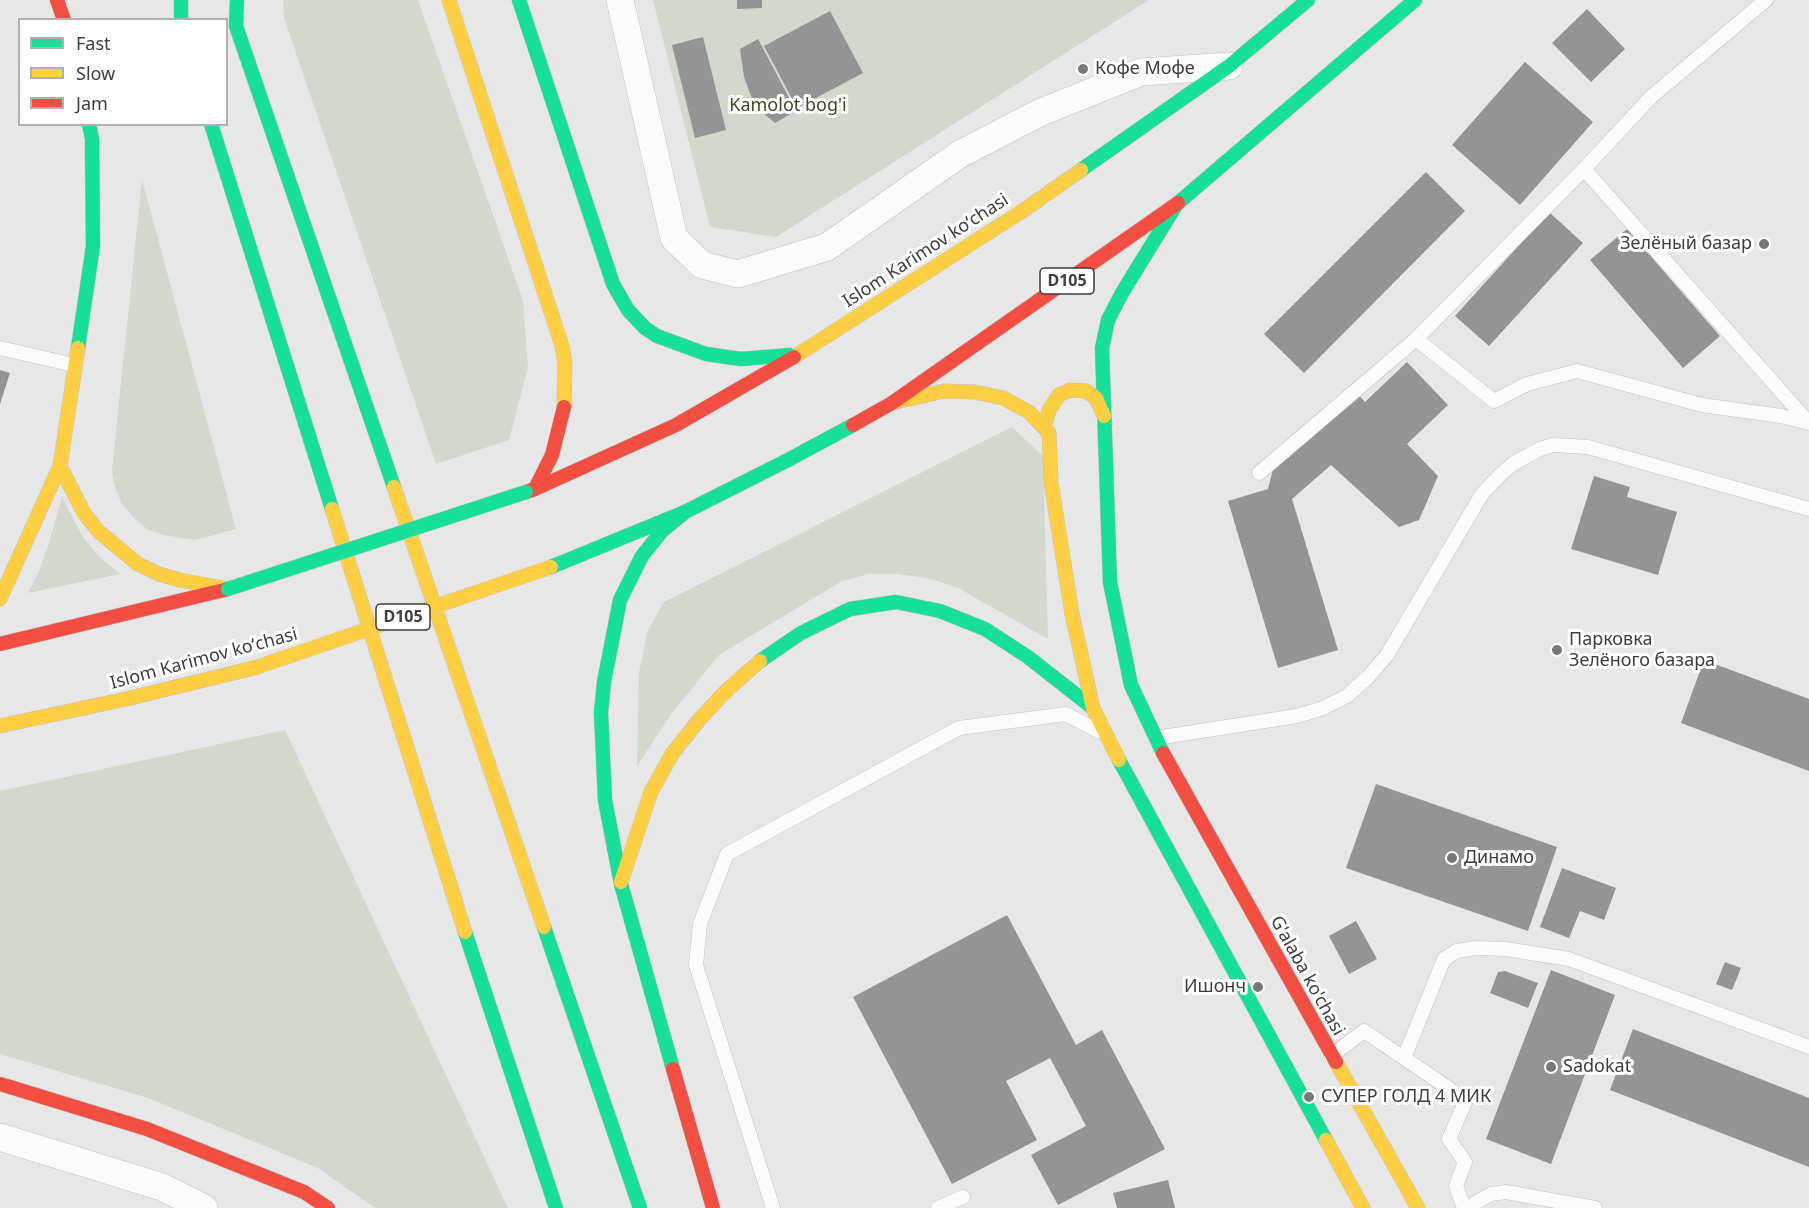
<!DOCTYPE html>
<html>
<head>
<meta charset="utf-8">
<style>
  body { margin:0 }
  #map { position:relative; width:1809px; height:1208px; overflow:hidden; background:#e7e7e8; font-family:"Noto Sans",sans-serif }
  canvas { display:block }
  .legend { position:absolute; left:18px; top:18px; width:210px; height:108px; box-sizing:border-box; background:#fff; border:2px solid #b1b1b1; margin:0; padding:8px 10px; list-style:none; font-size:18px; color:#3d3d3d }
  .legend li { display:flex; align-items:center; gap:12px; height:30px }
  .legend b { width:30px; border:2px solid #b1b1b1 }
</style>
</head>
<body>
<div id="map">
<canvas width="1809" height="1208"></canvas>
<ul class="legend">
<li><b style="height:8px;background:#16e098"></b>Fast</li>
<li><b style="height:8px;background:#ffcf43"></b>Slow</li>
<li><b style="height:8px;background:#f24e42"></b>Jam</li>
</ul>
</div>
<script>
const context = document.querySelector('canvas').getContext('2d');
context.lineJoin = 'round';
function paint(path, color) { context.fillStyle = color; context.fill(path, 'evenodd'); }
const toPath = rows => new Path2D(rows.map(r => 'M' + r).join(''));
function stroke(path, color, width, dash) { context.strokeStyle = color; context.lineWidth = width; context.lineCap = dash ? 'butt' : 'round'; context.setLineDash(dash || []); context.stroke(path); }
function drawText(font, color, halo, rows, align = 'center') {
  context.font = font + ' "Noto Sans",sans-serif'; context.lineWidth = 6; context.setLineDash([]); context.textBaseline = 'middle'; context.strokeStyle = halo; context.fillStyle = color; for (const [text, x, y, turn = 0] of rows) {
    context.save(); context.translate(x, y); context.rotate((+turn || 0) * Math.PI / 180); context.textAlign = isNaN(turn) ? turn : align; if (halo) context.strokeText(text, 0, 0); context.fillText(text, 0, 0); context.restore();
  }
}
paint(toPath([
  [283,0,418,0,523,301,528,368,509,440,436,464,284,18],
  [653,0,1149,0,776,237,710,227],
  [142,179,236,529,195,540,163,535,147,529,134,518,122,504,115,488,112,470],
  [1012,427,1043,456,1048,639,958,588,927,578,896,574,868,574,840,582,719,655,672,713,637,766,639,673,647,632,664,602],
  [62,497,84,539,101,558,120,574,28,593,39,571,48,546],
  [285,730,508,1208,375,1208,318,1168,148,1098,0,1054,0,791]
]), '#d3d8ce');
paint(toPath([
  [737,0,762,0,762,8,737,9],
  [1587,9,1625,49,1591,82,1552,43],
  [830,11,863,73,797,108,764,46],
  [703,37,726,130,695,138,672,45],
  [758,39,796,111,775,123,763,113,751,96,744,77,740,49],
  [1525,62,1593,122,1520,205,1452,145],
  [1426,172,1465,211,1304,373,1264,334],
  [1549,212,1583,243,1489,346,1455,316],
  [1627,229,1720,336,1683,368,1590,260],
  [1407,362,1448,405,1407,444,1438,476,1419,520,1399,527,1331,465,1292,499,1338,650,1278,668,1228,501,1268,489,1274,465,1359,395,1365,402],
  [0,370,10,373,0,404],
  [1594,476,1630,487,1627,497,1677,512,1658,575,1571,549],
  [1704,660,1809,699,1809,771,1681,723],
  [1376,784,1557,847,1528,931,1346,868],
  [1562,868,1616,888,1604,920,1580,911,1569,938,1540,927],
  [1007,915,1076,1045,1102,1030,1165,1149,1058,1205,1031,1155,1086,1126,1050,1058,1006,1081,1037,1140,952,1184,853,997],
  [1356,921,1377,959,1349,974,1329,936],
  [1725,962,1741,968,1732,990,1716,984],
  [1551,970,1615,995,1551,1164,1486,1139],
  [1505,971,1538,983,1528,1008,1490,993,1498,972],
  [1633,1029,1809,1098,1809,1167,1610,1090],
  [1168,1180,1175,1208,1117,1208,1113,1193]
]), '#949495');
const lane = toPath([
  [1584,169,1809,423],
  [1416,339,1584,169,1651,97,1766,0],
  [0,348,74,365],
  [1259,473,1416,339,1494,401,1527,384,1577,371,1702,405,1781,416,1809,423],
  [1156,738,1297,716,1323,708,1347,696,1368,677,1387,655,1482,494,1501,474,1514,463,1540,449,1553,445,1588,447,1809,509],
  [1331,1056,1364,1031,1404,1058,1444,959,1457,951,1476,948,1506,949,1569,959,1809,1047],
  [1404,1058,1466,1100,1449,1139,1465,1162,1456,1186,1464,1208],
  [773,1208,696,965,700,924,727,854,959,728,1066,714,1098,731],
  [938,1208,963,1197],
  [1466,1208,1491,1194,1506,1192,1595,1208]
]);
const street = toPath([
  [620,0,674,238,702,265,738,274,827,247,960,154,1039,113,1141,72,1229,66],
  [0,1137,162,1187,204,1208]
]);
const fast = toPath([
  [181,0,181,20],
  [237,0,236,26,394,487],
  [519,0,613,284,628,310,645,328,657,336,706,354,741,359,790,355],
  [211,124,332,509],
  [1081,170,1229,66,1308,0],
  [1178,203,1415,0],
  [78,348,93,246,92,139,89,124],
  [551,567,685,512,788,460,853,425],
  [760,661,801,633,850,609,896,602,940,611,985,629,1028,657,1093,708],
  [1163,753,1131,685,1110,582,1102,348,1108,320,1122,293,1176,205],
  [1119,760,1326,1140],
  [544,927,640,1208],
  [465,932,556,1208],
  [673,1069,621,884,605,800,601,713,604,682,620,600,642,556,662,531,685,512]
]);
const slow = toPath([
  [449,0,562,346,565,364,564,407],
  [794,357,1024,210,1081,170],
  [892,403,944,391,975,392,1003,398,1029,412,1049,433,1051,482,1072,614,1093,708,1119,760],
  [1044,428,1049,410,1059,395,1070,390,1086,391,1096,398,1104,416],
  [60,466,84,513,98,531,138,564,159,574,180,580,228,589],
  [394,487,544,927],
  [332,509,465,932],
  [0,599,60,466,78,348],
  [0,726,126,699,254,668],
  [621,882,651,792,672,754,699,720,725,692,760,661],
  [1336,1062,1418,1208],
  [1326,1140,1363,1208]
]);
const jam = toPath([
  [57,0,64,20],
  [853,425,892,403,1178,203],
  [535,489,676,425,794,357],
  [526,492,535,489,552,455,564,407],
  [0,644,228,589],
  [1163,753,1336,1062],
  [673,1069,713,1208],
  [0,1084,147,1129,304,1192,328,1208]
]);
stroke(lane, '#c0c0c2', 15);
stroke(street, '#c0c0c2', 28);
stroke(fast, '#c0c0c2', 15);
stroke(slow, '#c0c0c2', 15);
stroke(jam, '#c0c0c2', 15);
stroke(lane, '#fbfbfc', 14);
stroke(street, '#fbfbfc', 27);
stroke(fast, '#16e098', 14);
stroke(slow, '#ffcf43', 14);
stroke(jam, '#f24e42', 14);
const fastBridge = toPath([
  [228,589,526,492]
]);
const slowBridge = toPath([
  [254,668,551,567]
]);
stroke(fastBridge, '#c4c4c5', 15, []);
stroke(slowBridge, '#c4c4c5', 15, []);
stroke(fastBridge, '#16e098', 14);
stroke(slowBridge, '#ffcf43', 14);
for (const [x, y, r, color] of [
  [1083,69,6,"#787879"],
  [1764,244,6,"#787879"],
  [1557,650,6,"#787879"],
  [1452,858,6,"#787879"],
  [1258,987,6,"#787879"],
  [1551,1067,6,"#787879"],
  [1309,1097,6,"#787879"]
]) { const dot = new Path2D(); dot.arc(x, y, r, 0, 2 * Math.PI); context.fillStyle = color; context.fill(dot); stroke(dot, '#fff', 2); }
for (const [x, y, w] of [
  [1067,281,54],
  [403,617,54]
]) { const box = new Path2D(); box.roundRect(x - w / 2, y - 13, w, 26, 4.5); context.fillStyle = '#fff'; context.fill(box); stroke(box, '#3d3d3d', 1.5); }
drawText('bold 16px', '#3d3d3d', null, [
  ["D105",1067,281],
  ["D105",403,617]
]);
drawText('18px', '#3d3d3d', '#fff', [
  ["Кофе Мофе",1095,69],
  ["Зелёный базар",1752,244,"right"],
  ["Парковка",1569,640],
  ["Зелёного базара",1569,661],
  ["Динамо",1464,858],
  ["Ишонч",1246,987,"right"],
  ["Sadokat",1563,1067],
  ["СУПЕР ГОЛД 4 МИК",1321,1097]
], 'left');
drawText('18px', '#394b1f', '#fff', [
  ["Kamolot bog'i",788,106]
]);
drawText('18px', '#3d3d3d', '#fff', [
  ["Islom Karimov koʻchasi",926,251,-33],
  ["Islom Karimov koʻchasi",204,659,-15],
  ["G'alaba ko'chasi",1307,976,61]
]);
</script>
</body>
</html>
